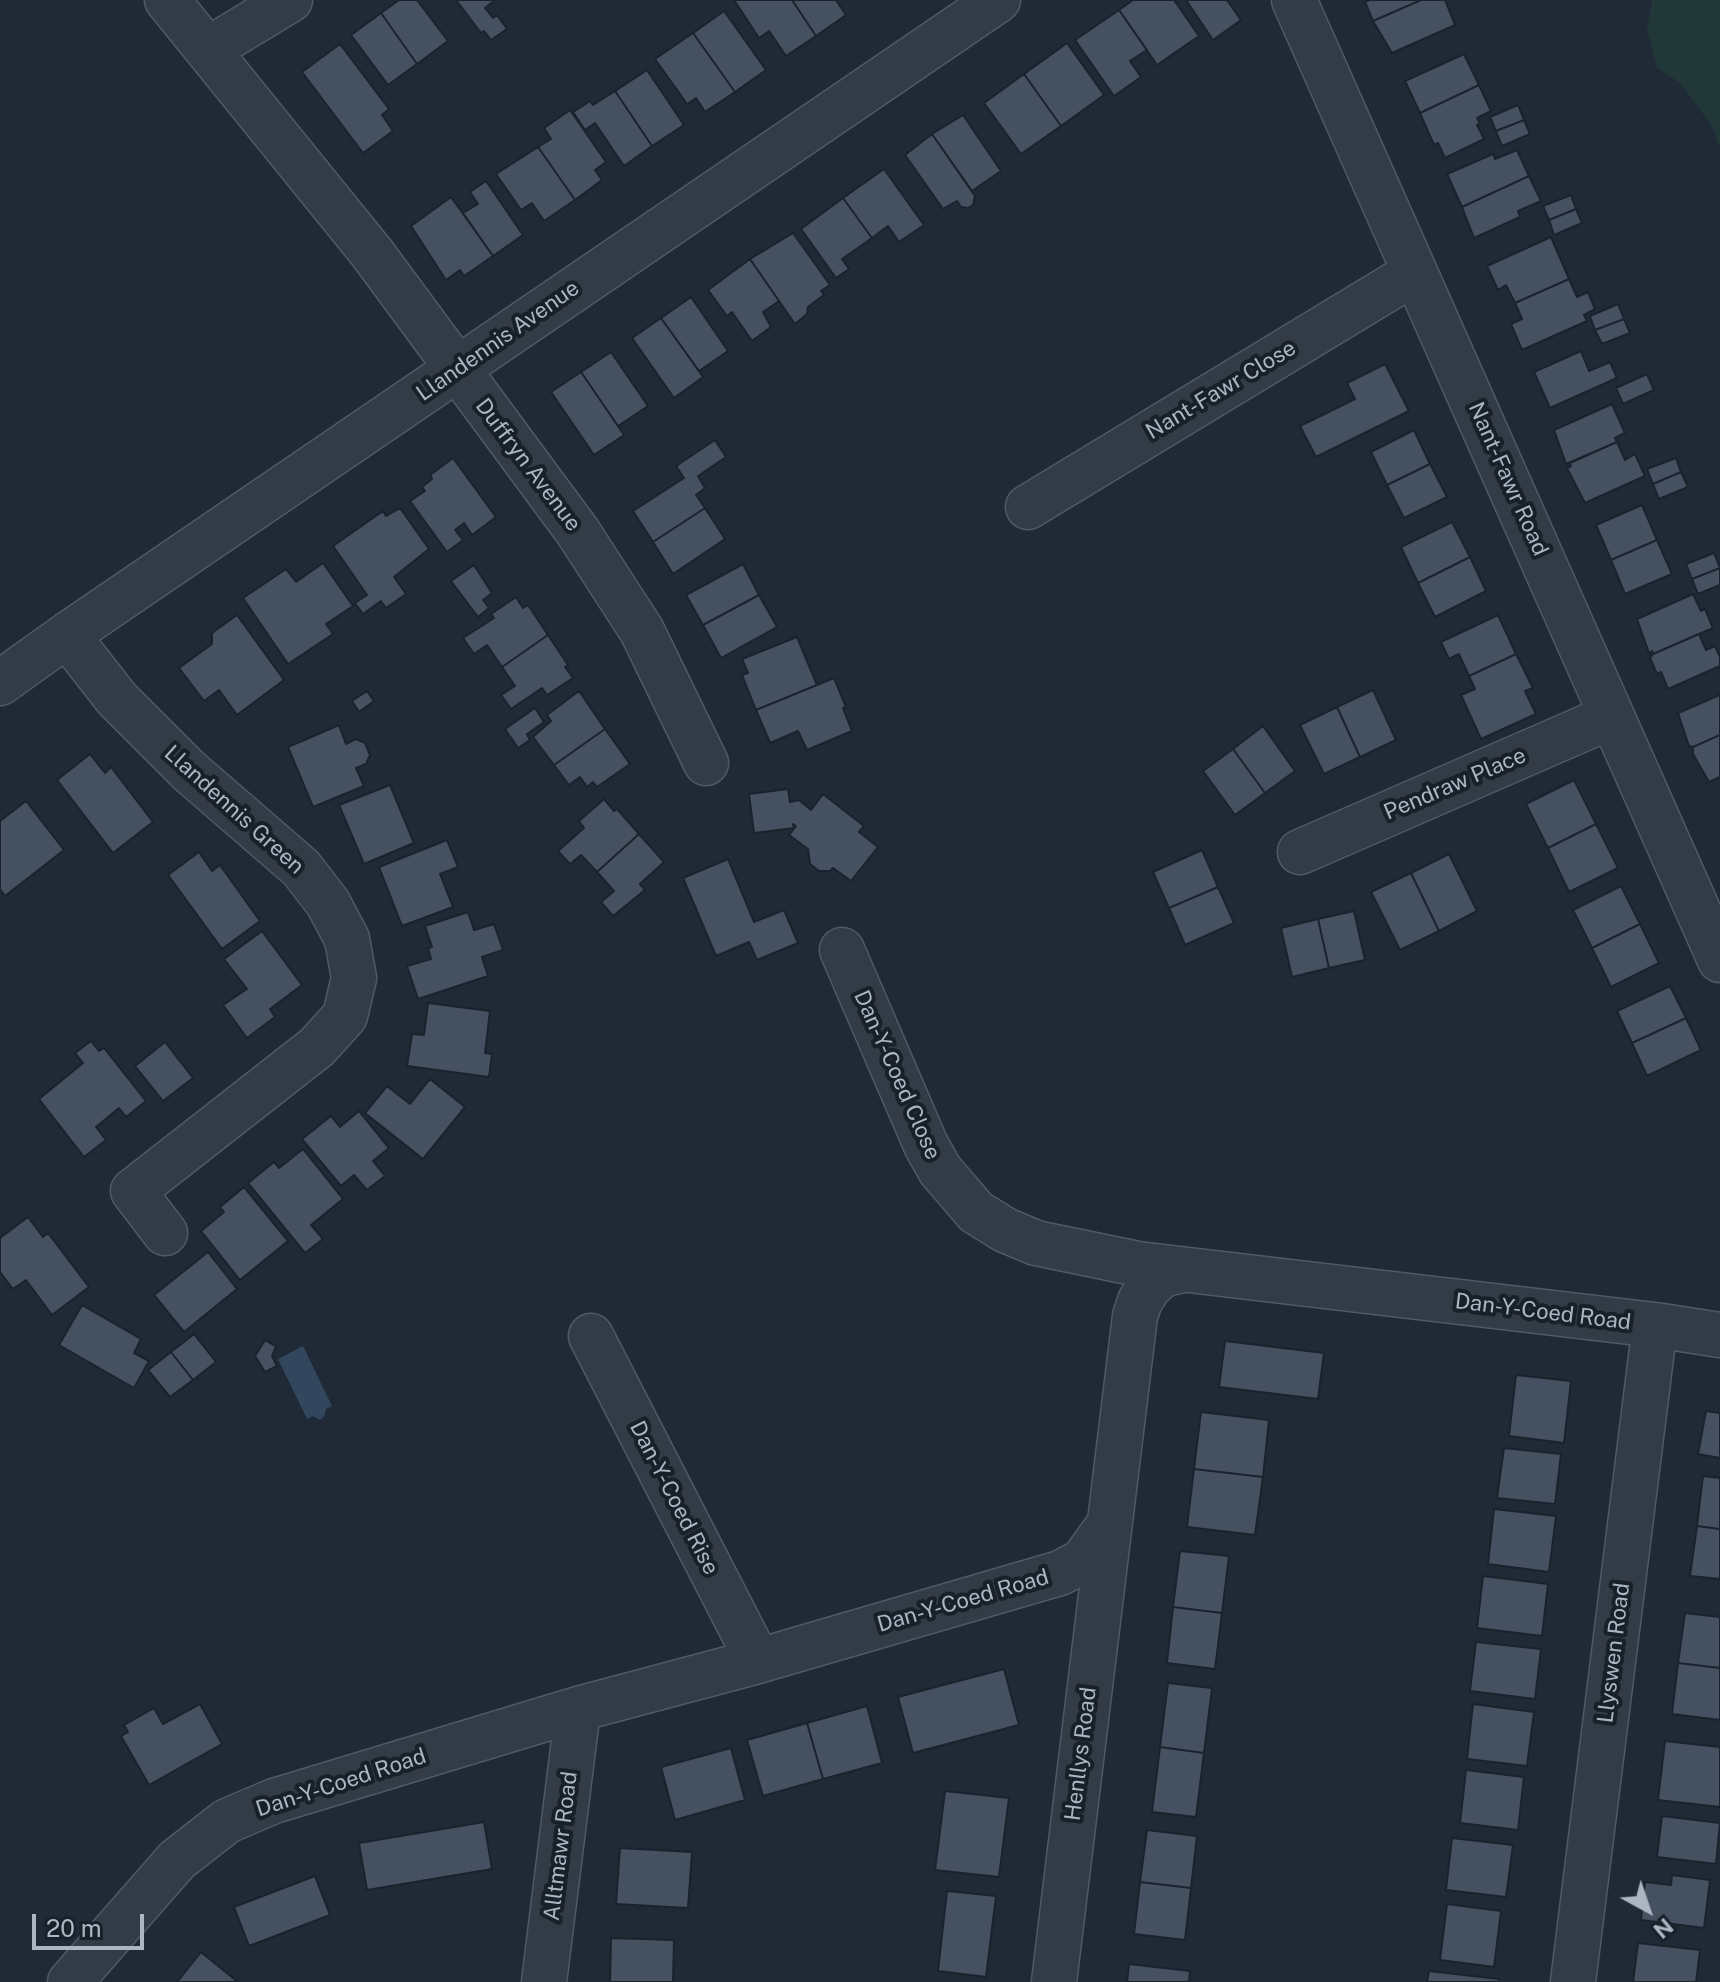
<!DOCTYPE html>
<html>
<head>
<meta charset="utf-8">
<style>
  body { margin:0 }
  #map { position:relative; width:1720px; height:1982px; overflow:hidden; background:#1f2a36; font-family:"Public Sans",sans-serif }
  canvas { display:block }
  .north { position:absolute; left:1608px; top:1870px; width:80px; height:80px; -webkit-text-stroke:6px #18202a; paint-order:stroke; rotate:140deg; font-size:22px; font-weight:700; line-height:32px; text-align:center; color:#acb6c3 }
  .north::after { content:''; display:block; margin:auto; width:28px; height:36px; background:#acb6c3; clip-path:polygon(50% 0,100% 100%,50% 72%,0 100%) }
  .scale { position:absolute; left:32px; top:1914px; width:112px; height:36px; box-sizing:border-box; border:4px solid #acb6c3; border-top:0; padding-left:10px; font-size:24px; line-height:28px; white-space:nowrap; color:#acb6c3; -webkit-text-stroke:6px #18202a; paint-order:stroke }
</style>
</head>
<body>
<div id="map">
<canvas width="1720" height="1982"></canvas>
<div class="north">N</div>
<div class="scale">20 m</div>
</div>
<script>
const context = document.querySelector('canvas').getContext('2d');
context.lineJoin = 'round';
function paint(path, color) { context.fillStyle = color; context.fill(path, 'evenodd'); }
const toPath = rows => new Path2D(rows.map(r => 'M' + r).join(''));
function stroke(path, color, width, dash) { context.strokeStyle = color; context.lineWidth = width; context.lineCap = dash ? 'butt' : 'round'; context.setLineDash(dash || []); context.stroke(path); }
function drawText(font, color, halo, rows, align = 'center') {
  context.font = font + ' "Public Sans",sans-serif'; context.lineWidth = 8; context.setLineDash([]); context.textBaseline = 'middle'; context.strokeStyle = halo; context.fillStyle = color; for (const [text, x, y, turn = 0] of rows) {
    context.save(); context.translate(x, y); context.rotate((+turn || 0) * Math.PI / 180); context.textAlign = isNaN(turn) ? turn : align; if (halo) context.strokeText(text, 0, 0); context.fillText(text, 0, 0); context.restore();
  }
}
paint(toPath([
  [1650,0,1720,0,1720,148,1712,126,1680,83,1657,68,1647,29,1652,1]
]), '#223738');
paint(toPath([
  [303,1346,332,1406,326,1409,324,1417,320,1420,313,1416,307,1419,278,1359]
]), '#32465d');
const building = toPath([
  [399,0,417,0,448,41,417,64,381,13,399,0],
  [456,0,495,0,485,8,493,18,497,15,507,29,491,40,484,31,481,33,456,0],
  [734,0,792,0,816,36,786,56,769,31,759,38,734,0],
  [792,0,836,0,846,15,816,36,792,0],
  [1133,0,1174,0,1199,36,1157,65,1119,10,1133,0],
  [1186,0,1227,0,1241,20,1213,40,1186,0],
  [1370,0,1369,0,1421,0,1373,21,1365,2,1370,0],
  [1421,0,1445,0,1455,25,1392,53,1373,21,1421,0],
  [1119,10,1147,50,1130,61,1141,77,1114,96,1075,40,1119,10],
  [724,11,766,70,735,92,693,33,724,11],
  [381,13,417,64,388,85,351,35,381,13],
  [693,33,735,92,705,112,696,98,687,104,655,59,693,33],
  [1067,43,1104,95,1061,126,1024,74,1067,43],
  [340,44,389,109,382,115,393,131,363,153,302,72,340,44],
  [1464,54,1479,85,1420,113,1405,81,1464,54],
  [647,70,684,125,652,146,615,91,647,70],
  [1024,74,1061,126,1021,154,984,103,1024,74],
  [1479,85,1491,111,1477,118,1480,123,1477,125,1484,139,1445,158,1438,143,1434,145,1420,113,1479,85],
  [615,91,652,146,624,166,595,123,585,130,573,112,590,101,593,105,615,91],
  [1518,105,1524,120,1496,131,1490,117,1518,105],
  [570,110,606,162,595,170,602,180,575,200,538,147,551,139,544,128,570,110],
  [963,115,1001,171,972,191,932,134,963,115],
  [1524,120,1530,134,1502,146,1496,131,1524,120],
  [932,134,975,196,973,205,968,208,961,207,957,201,943,209,905,155,932,134],
  [538,147,575,200,544,221,532,203,521,210,496,174,538,147],
  [1517,150,1529,176,1462,207,1447,174,1493,154,1495,159,1517,150],
  [884,169,924,225,899,242,888,226,872,238,843,198,884,169],
  [1529,176,1541,201,1518,211,1520,217,1474,238,1462,207,1529,176],
  [486,181,523,235,493,256,463,213,478,204,470,192,486,181],
  [1571,195,1576,209,1549,220,1543,206,1571,195],
  [451,197,493,256,464,276,460,270,446,280,411,226,451,197],
  [843,198,872,238,842,259,849,269,836,278,801,229,843,198],
  [1576,209,1582,223,1554,235,1549,220,1576,209],
  [793,233,830,285,821,291,824,295,808,307,807,314,795,324,750,259,793,233],
  [1551,237,1569,279,1515,303,1506,285,1498,290,1487,266,1551,237],
  [750,259,779,301,763,312,771,327,752,341,732,312,727,316,708,290,750,259],
  [1569,279,1577,297,1588,292,1595,309,1584,315,1587,321,1522,350,1511,324,1522,319,1515,303,1569,279],
  [691,297,728,351,699,371,661,318,691,297],
  [1618,304,1624,319,1595,330,1590,316,1618,304],
  [661,318,703,377,674,398,632,338,661,318],
  [1624,319,1630,333,1602,344,1595,330,1624,319],
  [1581,351,1589,371,1610,362,1617,378,1550,408,1534,372,1581,351],
  [611,352,648,406,618,426,581,372,611,352],
  [1385,364,1409,411,1316,457,1300,426,1355,399,1347,383,1385,364],
  [581,372,624,435,594,455,551,392,581,372],
  [1647,374,1654,390,1623,404,1616,388,1647,374],
  [1612,404,1625,433,1615,438,1617,442,1566,464,1554,430,1612,404],
  [1414,430,1430,464,1387,485,1371,452,1414,430],
  [715,440,726,457,698,476,705,488,696,495,705,508,653,542,633,511,684,478,676,466,715,440],
  [1617,442,1625,460,1635,454,1645,476,1585,503,1567,468,1571,466,1570,463,1617,442],
  [453,458,496,517,472,535,464,523,455,530,463,540,447,552,410,501,425,491,422,487,432,479,430,475,453,458],
  [1676,458,1681,472,1653,484,1647,469,1676,458],
  [1430,464,1447,497,1404,518,1387,485,1430,464],
  [1681,472,1688,487,1659,499,1653,484,1681,472],
  [1642,505,1657,540,1611,560,1596,525,1642,505],
  [400,508,429,549,394,577,406,594,386,608,381,601,363,614,355,603,367,595,333,546,383,511,386,516,400,508],
  [705,508,725,539,673,574,653,542,705,508],
  [1452,522,1470,557,1418,583,1401,547,1452,522],
  [1657,540,1672,574,1625,594,1611,560,1657,540],
  [1714,553,1720,568,1692,579,1686,564,1714,553],
  [1470,557,1486,591,1435,617,1418,583,1470,557],
  [323,563,353,606,326,624,333,634,288,664,243,598,286,569,296,582,323,563],
  [743,564,759,595,703,625,686,595,743,564],
  [474,565,492,593,483,600,489,608,478,617,451,581,474,565],
  [1720,568,1720,585,1698,594,1692,579,1720,568],
  [1693,594,1701,611,1705,609,1713,628,1653,654,1652,651,1649,653,1637,619,1693,594],
  [759,595,777,627,721,658,703,625,759,595],
  [516,597,523,608,528,605,548,635,502,667,487,645,474,654,463,638,494,618,491,614,516,597],
  [237,615,284,680,237,715,219,690,204,701,179,668,212,644,212,633,237,615],
  [1498,615,1516,654,1469,676,1459,654,1449,659,1441,642,1498,615],
  [1699,634,1706,650,1715,646,1720,657,1720,666,1668,689,1661,672,1657,674,1650,658,1653,654,1699,634],
  [548,635,568,665,565,667,573,678,547,695,542,688,511,709,501,695,515,686,502,667,548,635],
  [797,637,817,685,756,710,742,675,748,673,742,659,797,637],
  [1516,654,1533,688,1525,691,1536,714,1481,739,1461,695,1475,689,1469,676,1516,654],
  [834,678,846,707,843,708,852,731,807,750,798,731,770,743,756,710,834,678],
  [1373,690,1396,740,1360,757,1337,707,1373,690],
  [367,691,374,701,359,712,352,701,367,691],
  [579,691,605,729,554,765,533,737,551,721,547,715,579,691],
  [1720,695,1720,735,1693,747,1689,746,1678,713,1720,695],
  [1337,707,1360,757,1324,774,1300,725,1337,707],
  [535,708,544,722,527,734,530,740,518,748,505,729,535,708],
  [339,725,346,744,356,739,365,743,370,755,366,764,356,768,364,786,313,807,288,747,339,725],
  [1263,726,1295,771,1265,793,1233,749,1263,726],
  [605,729,630,764,597,787,593,782,587,787,580,777,569,785,554,765,605,729],
  [1720,735,1720,777,1709,782,1693,754,1693,747,1720,735],
  [1233,749,1265,793,1235,815,1203,771,1233,749],
  [90,754,105,773,111,767,153,822,113,853,57,780,90,754],
  [1574,780,1596,824,1548,848,1526,804,1574,780],
  [390,785,414,843,364,864,339,805,390,785],
  [788,789,790,802,799,800,811,810,823,794,864,826,859,832,878,847,851,881,833,868,830,871,819,871,810,864,808,849,789,835,796,826,793,824,794,828,754,833,749,794,788,789],
  [604,799,614,811,617,809,639,834,597,872,581,855,570,864,558,851,584,828,579,821,604,799],
  [26,801,64,850,5,896,0,889,0,821,26,801],
  [1596,824,1618,868,1569,892,1548,848,1596,824],
  [639,834,664,862,640,884,645,890,613,916,601,902,614,891,597,872,639,834],
  [447,840,458,867,440,874,453,907,402,926,379,867,447,840],
  [1202,850,1218,887,1169,908,1153,872,1202,850],
  [199,852,212,871,220,865,260,921,222,949,168,875,199,852],
  [1449,854,1477,911,1439,931,1411,873,1449,854],
  [728,859,754,922,784,910,798,943,757,960,749,942,716,956,683,878,728,859],
  [1411,873,1439,931,1400,950,1371,892,1411,873],
  [1621,886,1640,924,1592,948,1573,910,1621,886],
  [1218,887,1234,923,1185,945,1169,908,1218,887],
  [1354,911,1365,960,1329,968,1318,919,1354,911],
  [468,912,474,930,494,924,503,950,482,957,488,976,418,999,407,966,431,959,428,948,432,947,425,926,468,912],
  [1318,919,1329,968,1292,977,1281,928,1318,919],
  [1640,924,1659,963,1611,987,1592,948,1640,924],
  [262,931,302,985,270,1009,275,1017,247,1038,223,1005,247,989,224,959,262,931],
  [1670,986,1686,1018,1632,1043,1617,1011,1670,986],
  [428,1003,490,1011,485,1053,492,1054,489,1077,407,1066,412,1034,424,1035,428,1003],
  [1686,1018,1701,1050,1647,1076,1632,1043,1686,1018],
  [91,1041,99,1051,104,1048,146,1101,126,1117,119,1108,96,1127,106,1140,84,1157,39,1099,83,1063,75,1053,91,1041],
  [165,1042,193,1078,163,1101,135,1066,165,1042],
  [430,1079,465,1107,423,1159,365,1113,387,1086,410,1104,430,1079],
  [359,1111,389,1148,373,1161,385,1176,367,1190,354,1175,341,1186,302,1139,331,1116,340,1127,359,1111],
  [303,1149,343,1199,311,1225,323,1239,305,1253,248,1183,274,1162,279,1168,303,1149],
  [244,1187,288,1241,240,1280,201,1231,224,1212,220,1207,244,1187],
  [28,1217,43,1237,48,1233,89,1287,52,1315,26,1280,13,1289,0,1272,0,1238,28,1217],
  [208,1252,237,1289,184,1332,154,1295,208,1252],
  [82,1305,141,1339,134,1353,149,1361,134,1388,59,1345,82,1305],
  [194,1334,216,1362,193,1380,171,1352,194,1334],
  [265,1340,276,1346,272,1356,277,1366,265,1372,255,1356,265,1340],
  [1225,1341,1324,1353,1318,1399,1219,1387,1225,1341],
  [171,1352,193,1380,170,1397,148,1370,171,1352],
  [1516,1375,1571,1381,1564,1443,1509,1436,1516,1375],
  [1706,1411,1720,1413,1720,1458,1698,1454,1706,1411],
  [1201,1412,1269,1420,1263,1477,1194,1469,1201,1412],
  [1504,1448,1561,1454,1555,1504,1497,1498,1504,1448],
  [1194,1469,1263,1477,1255,1535,1187,1527,1194,1469],
  [1703,1476,1720,1478,1720,1529,1697,1526,1703,1476],
  [1494,1509,1556,1516,1549,1572,1488,1564,1494,1509],
  [1697,1526,1720,1529,1720,1579,1690,1576,1697,1526],
  [1180,1551,1229,1556,1222,1613,1173,1607,1180,1551],
  [1483,1576,1548,1584,1542,1636,1477,1628,1483,1576],
  [1173,1607,1222,1613,1215,1669,1167,1663,1173,1607],
  [1685,1613,1720,1617,1720,1668,1678,1663,1685,1613],
  [1476,1642,1541,1649,1535,1699,1470,1691,1476,1642],
  [1678,1663,1720,1668,1720,1720,1672,1714,1678,1663],
  [1004,1669,1019,1725,913,1753,898,1697,1004,1669],
  [1168,1683,1212,1688,1204,1753,1160,1747,1168,1683],
  [200,1704,222,1744,149,1785,121,1736,128,1732,124,1725,154,1708,163,1724,200,1704],
  [1473,1704,1534,1712,1527,1766,1467,1759,1473,1704],
  [867,1706,882,1763,823,1779,807,1723,867,1706],
  [807,1723,823,1779,763,1796,747,1740,807,1723],
  [1665,1741,1720,1747,1720,1807,1658,1800,1665,1741],
  [1160,1747,1204,1753,1196,1817,1152,1812,1160,1747],
  [731,1748,745,1800,675,1820,661,1767,731,1748],
  [1466,1770,1524,1777,1518,1830,1460,1823,1466,1770],
  [945,1791,1009,1798,999,1877,935,1870,945,1791],
  [1662,1816,1720,1823,1716,1864,1657,1857,1662,1816],
  [484,1822,492,1869,367,1890,359,1843,484,1822],
  [1147,1830,1197,1836,1191,1888,1140,1882,1147,1830],
  [1452,1838,1513,1845,1506,1897,1446,1890,1452,1838],
  [620,1848,692,1852,688,1908,616,1904,620,1848],
  [1672,1875,1710,1880,1704,1928,1641,1920,1645,1882,1671,1885,1672,1875],
  [315,1876,330,1915,249,1946,234,1907,315,1876],
  [1140,1882,1191,1888,1185,1940,1134,1934,1140,1882],
  [947,1891,996,1896,986,1977,938,1971,947,1891],
  [1447,1904,1501,1911,1494,1967,1440,1960,1447,1904],
  [611,1938,674,1940,673,1982,610,1982,611,1938],
  [1638,1943,1700,1950,1696,1982,1633,1982,1638,1943],
  [201,1952,238,1982,177,1982,201,1952],
  [1129,1964,1190,1971,1189,1982,1127,1982,1129,1964],
  [1429,1971,1499,1979,1499,1982,1427,1982,1429,1971]
]);
paint(building, '#455160');
stroke(building, '#1a222d', 2);
const minor = toPath([
  [167,0,372,253,578,532,642,631,706,763],
  [1294,0,1720,960],
  [209,49,290,0],
  [1028,507,1414,273],
  [67,635,117,699,189,771,301,868,328,903,347,939,354,978,345,1016,317,1047,133,1191,165,1233],
  [0,683,67,635,998,0],
  [1300,852,1610,717],
  [842,950,926,1145,940,1170,976,1212,1005,1230,1036,1243,1138,1264,1655,1325,1720,1335],
  [591,1336,758,1661],
  [70,1982,177,1860,227,1821,274,1801,578,1709,758,1661,1060,1573,1083,1561,1108,1526],
  [544,1982,578,1709],
  [1054,1982,1135,1316,1140,1301,1149,1287,1162,1275,1183,1270],
  [1573,1982,1655,1325]
]);
stroke(minor, '#505964', 47);
stroke(minor, '#323b46', 44);
drawText('22px', '#acb6c3', '#18202a', [
  ["Llandennis Avenue",498,341,-35],
  ["Nant-Fawr Close",1221,390,-31],
  ["Duffryn Avenue",528,465,53],
  ["Nant-Fawr Road",1508,479,66],
  ["Pendraw Place",1455,784,-23],
  ["Llandennis Green",234,810,42],
  ["Dan-Y-Coed Close",897,1075,66],
  ["Dan-Y-Coed Road",1543,1312,7],
  ["Dan-Y-Coed Rise",674,1498,63],
  ["Dan-Y-Coed Road",963,1601,-16],
  ["Llyswen Road",1614,1653,-83],
  ["Henllys Road",1081,1754,-83],
  ["Dan-Y-Coed Road",341,1783,-18],
  ["Alltmawr Road",561,1846,-83]
]);
</script>
</body>
</html>
